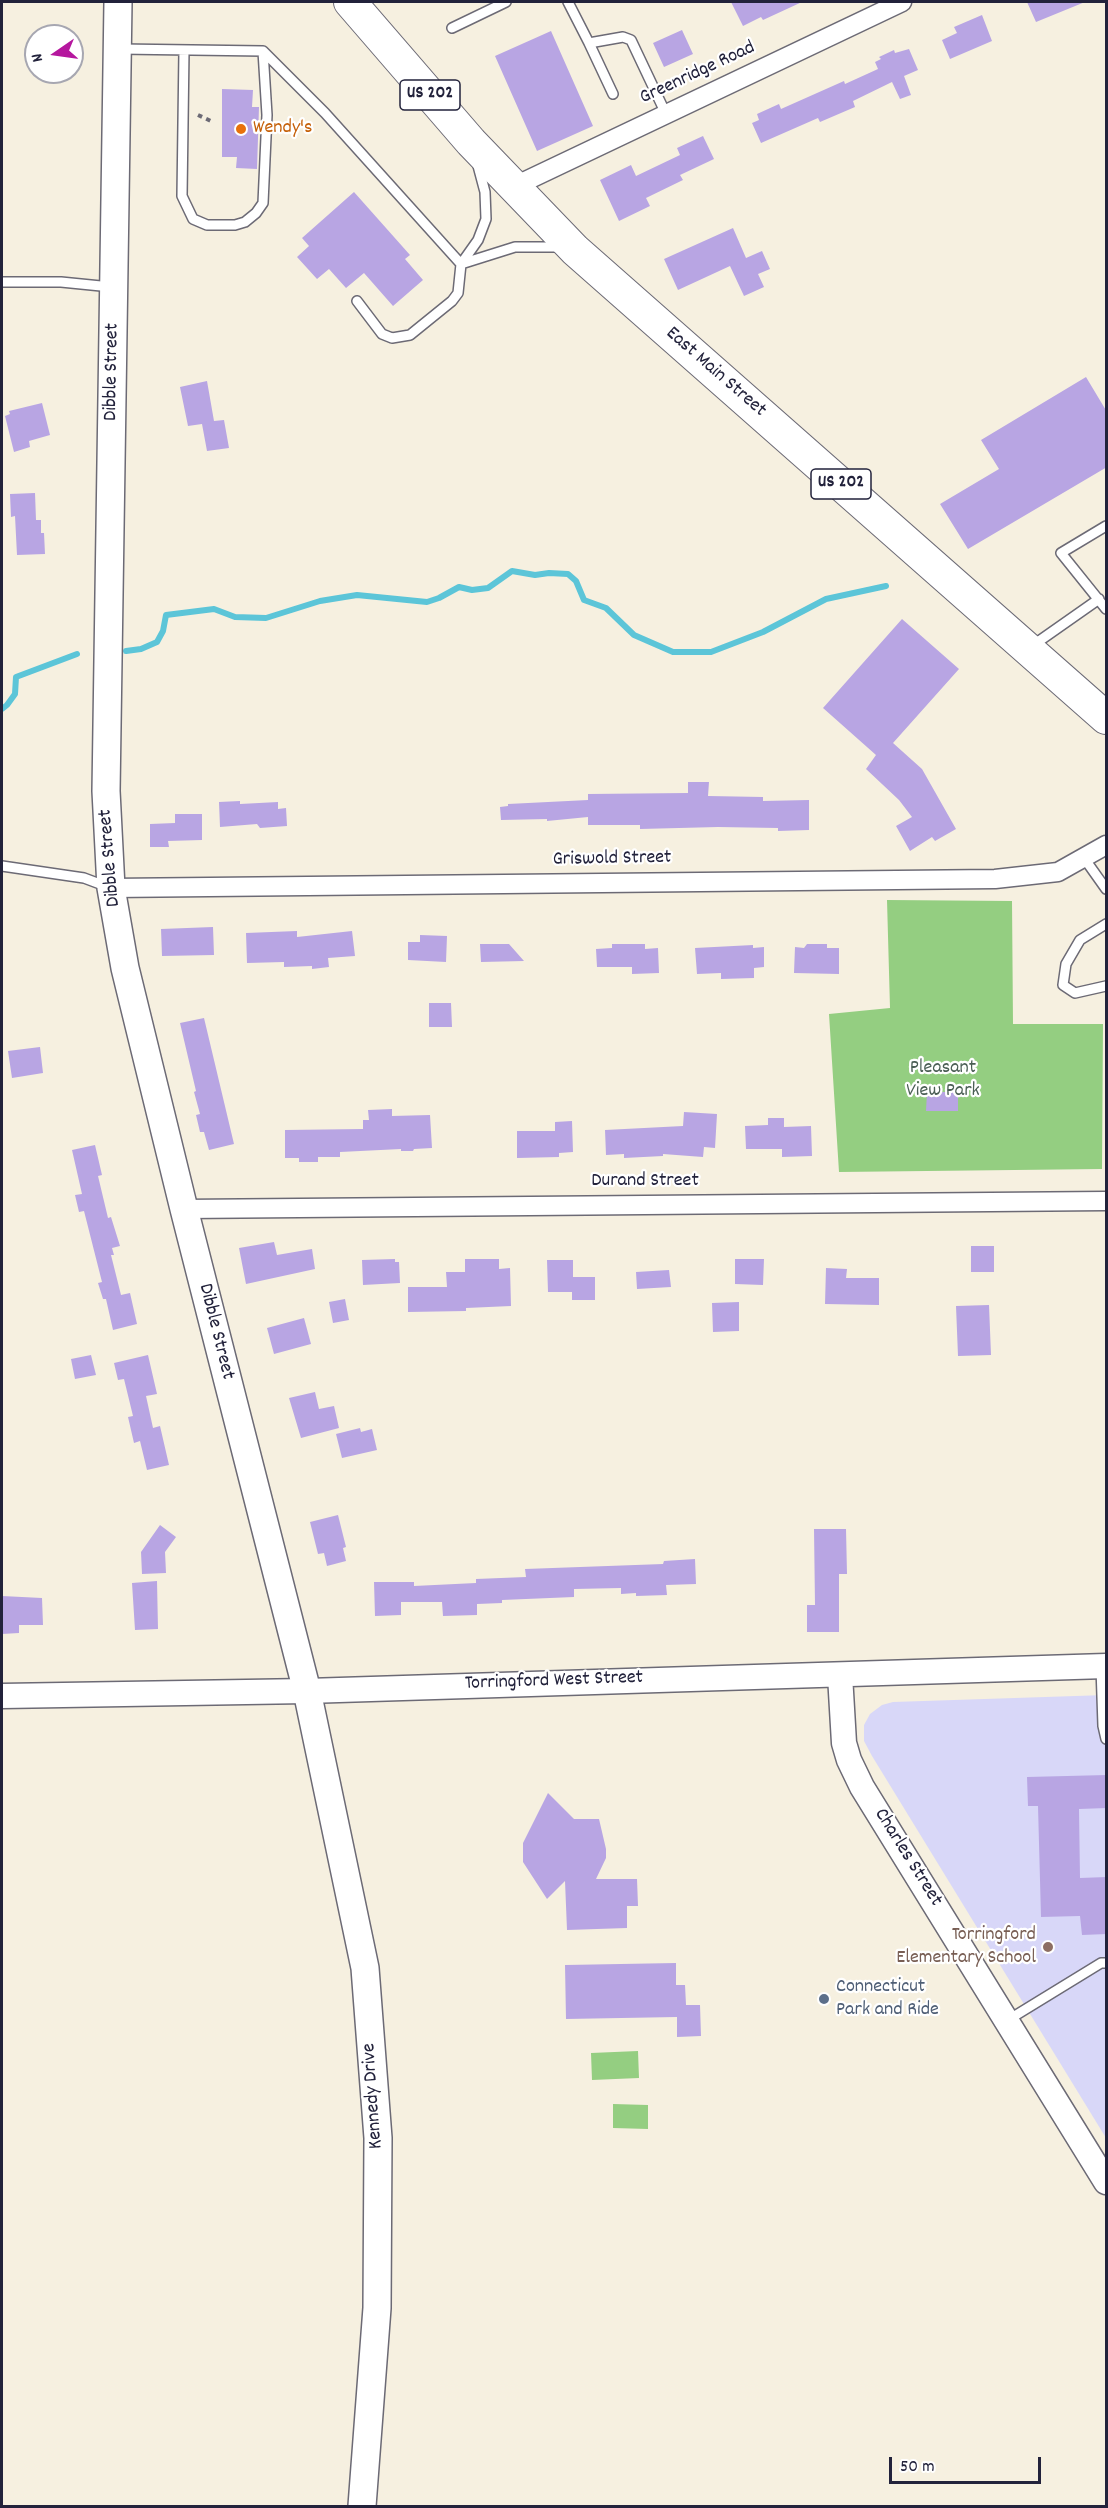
<!DOCTYPE html>
<html>
<head>
<meta charset="utf-8">
<style>
  body { margin:0 }
  #map { position:relative; width:1108px; height:2508px; overflow:hidden; background:#f6f0e0; font-family:Dekko,sans-serif }
  canvas { display:block }
  .frame { position:absolute; inset:0; border:3px solid #22223b; pointer-events:none }
  .north { position:absolute; left:24px; top:24px; width:60px; height:60px; box-sizing:border-box; background:#fff; border:2px solid #a7a7b1; border-radius:50%; rotate:257deg; font-size:16px; font-weight:700; line-height:24px; text-align:center; color:#22223b }
  .north::after { content:''; display:block; margin:auto; width:21px; height:27px; background:#b5179e; clip-path:polygon(50% 0,100% 100%,50% 72%,0 100%) }
  .scale { position:absolute; left:889px; top:2457px; width:152px; height:27px; box-sizing:border-box; border:3px solid #22223b; border-top:0; padding-left:8px; font-size:18px; line-height:21px; white-space:nowrap; color:#22223b; -webkit-text-stroke:4px #fff; paint-order:stroke }
</style>
</head>
<body>
<div id="map">
<canvas width="1108" height="2508"></canvas>
<div class="frame"></div>
<div class="north">N</div>
<div class="scale">50 m</div>
</div>
<script>
const context = document.querySelector('canvas').getContext('2d');
context.lineJoin = 'round';
function paint(path, color) { context.fillStyle = color; context.fill(path, 'evenodd'); }
const toPath = rows => new Path2D(rows.map(r => 'M' + r).join(''));
function stroke(path, color, width, dash) { context.strokeStyle = color; context.lineWidth = width; context.lineCap = dash ? 'butt' : 'round'; context.setLineDash(dash || []); context.stroke(path); }
function drawText(font, color, halo, rows, align = 'center') {
  context.font = font + ' Dekko,sans-serif'; context.lineWidth = 4.5; context.setLineDash([]); context.textBaseline = 'middle'; context.strokeStyle = halo; context.fillStyle = color; for (const [text, x, y, turn = 0] of rows) {
    context.save(); context.translate(x, y); context.rotate((+turn || 0) * Math.PI / 180); context.textAlign = isNaN(turn) ? turn : align; if (halo) context.strokeText(text, 0, 0); context.fillText(text, 0, 0); context.restore();
  }
}
paint(toPath([
  [1106,1695,1106,2138,872,1756,864,1741,864,1725,870,1714,882,1705,893,1702]
]), '#d8d7f8');
paint(toPath([
  [887,900,1012,901,1013,1024,1103,1024,1102,1169,839,1172,829,1014,890,1008],
  [638,2051,639,2078,592,2080,591,2053],
  [613,2104,648,2105,648,2129,613,2128]
]), '#94ce81');
stroke(toPath([
  [126,651,141,649,157,642,163,631,166,615,214,609,235,617,266,618,320,601,357,595,427,602,439,598,459,587,472,590,488,588,512,571,535,575,549,573,568,574,576,581,584,600,606,608,634,635,673,652,711,652,763,632,826,599,886,586],
  [2,709,7,705,15,694,16,677,77,654]
]), '#5cc5d8', 6);
paint(toPath([
  [731,2,802,2,763,20,761,17,743,26],
  [1027,2,1085,2,1036,22],
  [982,15,992,41,950,59,942,40,957,33,954,27],
  [682,30,693,54,664,67,653,43],
  [551,31,593,126,537,151,495,56],
  [909,49,918,70,904,76,911,95,900,99,892,82,853,101,855,107,820,122,818,118,761,143,752,123,759,120,757,114,779,104,781,109,844,81,845,84,878,69,875,62,881,59,879,57,894,50,895,53],
  [222,89,253,90,252,107,259,107,257,169,236,168,237,157,222,157],
  [703,136,714,159,680,175,683,180,646,198,650,206,619,221,600,180,631,165,636,176,680,155,677,148],
  [354,192,410,255,405,259,423,280,393,306,364,273,346,288,329,269,317,279,297,257,309,246,302,238],
  [733,228,746,258,762,251,770,269,758,274,764,287,744,296,730,266,678,290,664,259],
  [1086,377,1107,412,1107,467,968,549,940,504,999,469,981,440],
  [207,381,214,421,224,420,229,448,207,451,202,424,188,426,180,387],
  [42,403,50,435,29,441,30,447,14,452,5,416,10,414,9,411],
  [35,493,36,520,41,520,41,533,44,533,45,554,17,555,15,516,11,517,10,494],
  [902,619,959,669,893,743,922,769,956,829,935,841,932,837,910,851,896,826,912,817,899,800,866,769,876,755,823,708],
  [688,782,709,782,708,796,763,797,763,801,809,800,809,830,778,831,778,828,718,827,640,829,640,825,588,825,588,817,547,821,547,819,501,820,500,807,508,806,508,804,588,800,588,794,688,793],
  [240,801,240,804,278,802,278,809,286,808,287,826,260,828,257,824,220,827,219,802],
  [175,814,202,814,202,840,168,841,169,847,150,847,150,824,175,823],
  [213,927,214,955,162,956,161,929],
  [297,931,297,937,352,931,355,956,328,958,329,967,312,969,312,966,284,967,284,962,247,963,246,933],
  [420,935,447,936,446,962,408,960,408,942,420,942],
  [480,944,509,944,524,961,481,962],
  [612,944,645,944,645,949,658,948,659,973,632,974,632,967,597,967,596,949,612,948],
  [807,944,827,944,827,948,839,948,839,974,794,973,795,947,804,948],
  [753,945,753,948,764,947,764,967,754,968,754,978,721,979,721,973,697,974,695,948],
  [429,1003,451,1003,452,1027,429,1027],
  [204,1018,234,1144,209,1150,204,1132,200,1132,196,1115,200,1114,194,1092,196,1091,180,1023],
  [40,1047,43,1073,12,1078,8,1051],
  [927,1092,958,1092,958,1111,926,1111],
  [392,1109,392,1116,430,1115,432,1148,414,1149,413,1151,401,1151,401,1149,340,1152,340,1157,318,1157,318,1162,299,1162,299,1158,285,1158,285,1130,363,1129,363,1120,369,1120,368,1110],
  [684,1112,717,1114,715,1148,704,1147,703,1157,663,1154,663,1156,624,1158,624,1154,606,1155,605,1130,683,1126],
  [768,1118,784,1118,784,1127,811,1126,812,1156,782,1157,782,1149,746,1149,745,1126,768,1125],
  [572,1121,573,1152,559,1153,559,1157,517,1158,517,1131,555,1131,555,1122],
  [95,1145,102,1175,98,1176,108,1218,111,1217,120,1246,112,1248,114,1255,111,1255,121,1295,130,1293,137,1324,113,1330,106,1299,103,1299,98,1283,102,1282,84,1211,79,1212,75,1195,82,1194,72,1150],
  [274,1242,277,1255,312,1249,315,1269,246,1284,239,1248],
  [971,1246,994,1246,994,1272,971,1272],
  [395,1259,395,1262,399,1262,400,1283,363,1285,362,1260],
  [465,1259,499,1259,499,1269,510,1268,511,1306,466,1308,466,1311,408,1312,408,1287,447,1287,446,1272,465,1272],
  [735,1259,764,1259,763,1285,735,1284],
  [547,1260,573,1260,573,1277,595,1277,595,1300,572,1300,572,1292,548,1292],
  [826,1268,847,1269,846,1278,879,1278,879,1305,825,1304],
  [669,1270,671,1287,637,1289,636,1272],
  [345,1299,349,1320,333,1323,329,1302],
  [739,1302,739,1331,713,1332,712,1303],
  [989,1305,991,1355,958,1356,956,1306],
  [304,1318,311,1344,274,1354,267,1328],
  [91,1355,96,1375,75,1379,71,1359],
  [148,1355,157,1394,146,1396,153,1428,160,1426,169,1465,147,1470,140,1441,134,1443,128,1417,133,1416,124,1379,118,1380,114,1363],
  [315,1392,319,1409,334,1406,339,1428,301,1438,289,1398],
  [360,1428,361,1432,372,1429,377,1450,342,1458,336,1434],
  [338,1515,346,1547,343,1548,346,1561,327,1566,324,1553,318,1554,310,1522],
  [160,1525,176,1537,165,1552,166,1573,142,1574,141,1552],
  [814,1529,846,1529,847,1574,839,1574,839,1632,807,1632,807,1605,815,1605],
  [695,1559,696,1584,666,1585,667,1595,636,1596,636,1593,621,1594,621,1588,574,1589,574,1597,502,1600,502,1603,477,1604,477,1615,443,1616,442,1602,401,1602,401,1615,375,1616,374,1582,414,1582,414,1586,476,1583,476,1579,526,1577,525,1569,663,1564,664,1561],
  [157,1581,158,1629,135,1630,132,1583],
  [2,1596,42,1598,43,1625,19,1625,19,1633,2,1634],
  [1107,1775,1107,1808,1079,1809,1080,1878,1107,1877,1107,1934,1082,1935,1080,1916,1041,1917,1038,1806,1028,1806,1027,1777],
  [548,1793,574,1819,599,1819,606,1849,606,1858,596,1879,637,1879,638,1906,627,1906,627,1928,567,1930,565,1881,547,1899,523,1862,523,1843],
  [676,1963,676,1985,685,1985,686,2005,700,2005,701,2036,677,2037,677,2017,566,2019,565,1965]
]), '#b8a5e3');
const lane = toPath([
  [568,2,589,43,623,37,631,40,666,114],
  [452,28,506,2],
  [589,43,613,94],
  [120,49,263,51,325,113,461,264,458,293,452,301,410,335,392,338,382,334,357,301],
  [184,50,182,196,193,219,207,225,235,225,245,222,256,213,263,203,267,115,263,51],
  [477,162,485,192,486,219,478,240,461,264,515,247,559,247],
  [2,282,61,282,111,287],
  [1106,526,1061,553,1106,609],
  [1032,646,1099,599],
  [1084,858,1106,889],
  [2,866,84,878,108,887],
  [1106,924,1080,940,1066,964,1063,985,1075,993,1106,986],
  [1101,1667,1103,1726,1106,1739],
  [1008,2020,1101,1963,1106,1963]
]);
const street = toPath([
  [513,187,902,2],
  [111,888,995,879,1058,872,1106,845],
  [184,1209,1106,1201]
]);
const secondary = toPath([
  [840,1675,844,1743,849,1760,862,1787,1106,2182],
  [2,1696,307,1691,1106,1666]
]);
const primary = toPath([
  [118,2,106,791,111,888,125,968,184,1209,307,1691,365,1968,378,2138,377,2308,362,2506]
]);
const highway = toPath([
  [350,2,471,142,575,250,1106,718]
]);
stroke(lane, '#6c6a75', 12);
stroke(street, '#6c6a75', 21);
stroke(secondary, '#6c6a75', 27);
stroke(primary, '#6c6a75', 30);
stroke(highway, '#6c6a75', 34);
stroke(toPath([
  [198,115,213,122]
]), '#6c6a75', 4, [4.5, 4.5]);
stroke(lane, '#fff', 9);
stroke(street, '#fff', 18);
stroke(secondary, '#fff', 24);
stroke(primary, '#fff', 27);
stroke(highway, '#fff', 32);
for (const [x, y, r, color] of [
  [241,129,6,"#e8710a"],
  [1048,1947,6,"#8d6e63"],
  [824,1999,6,"#5c6f8a"]
]) { const dot = new Path2D(); dot.arc(x, y, r, 0, 2 * Math.PI); context.fillStyle = color; context.fill(dot); stroke(dot, '#fff', 2); }
for (const [x, y, w] of [
  [430,95,60],
  [841,484,60]
]) { const box = new Path2D(); box.roundRect(x - w / 2, y - 15, w, 30, 4.5); context.fillStyle = '#fff'; context.fill(box); stroke(box, '#22223b', 1.5); }
drawText('bold 18px', '#22223b', null, [
  ["US 202",430,95],
  ["US 202",841,484]
]);
drawText('20px', '#22223b', '#fff', [
  ["Greenridge Road",698,74,-25],
  ["Dibble Street",113,372,-89],
  ["East Main Street",715,373,41],
  ["Dibble Street",111,858,-95],
  ["Griswold Street",612,860,-1],
  ["Durand Street",645,1182],
  ["Dibble Street",215,1332,76],
  ["Torringford West Street",554,1682,-2],
  ["Charles Street",907,1858,58],
  ["Kennedy Drive",374,2096,-94]
]);
drawText('20px', '#c56008', '#fff', [
  ["Wendy's",253,129]
], 'left');
drawText('20px', '#4a5e54', '#fff', [
  ["Pleasant",943,1069],
  ["View Park",943,1092]
]);
drawText('20px', '#785e54', '#fff', [
  ["Torringford",1036,1936],
  ["Elementary School",1036,1959]
], 'right');
drawText('20px', '#4e5e75', '#fff', [
  ["Connecticut",836,1988],
  ["Park and Ride",836,2011]
], 'left');
</script>
</body>
</html>
